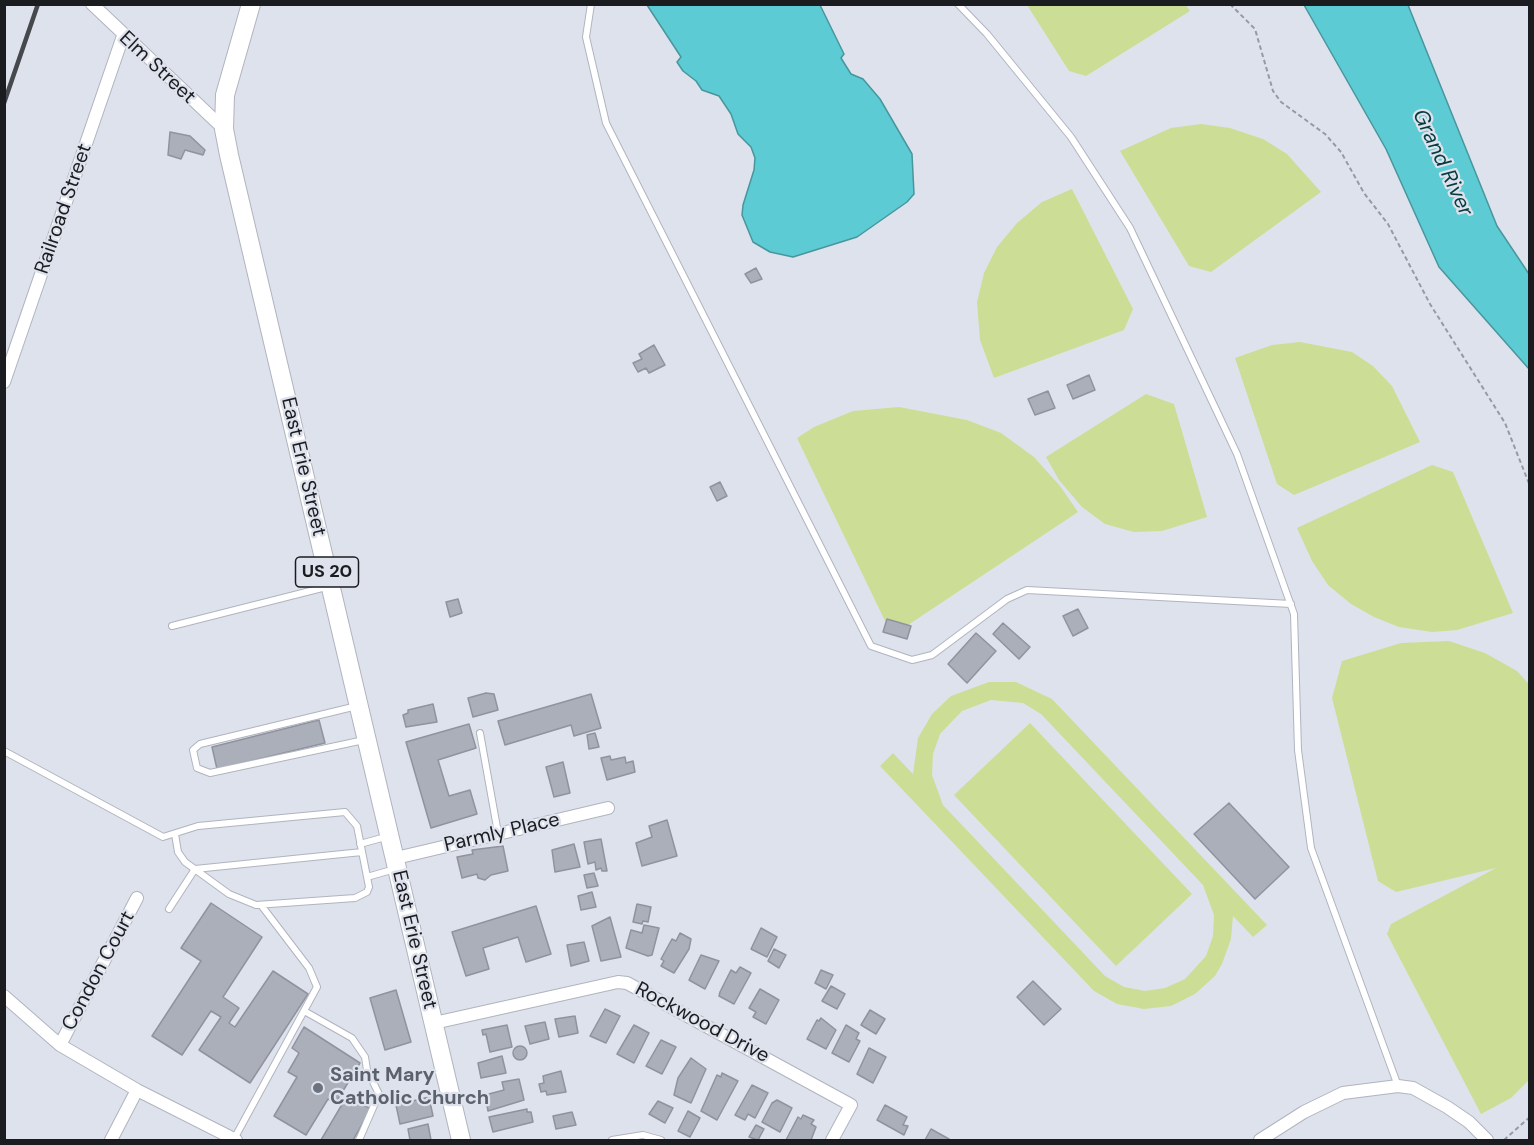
<!DOCTYPE html>
<html>
<head>
<meta charset="utf-8">
<style>
  body { margin:0 }
  #map { position:relative; width:1534px; height:1145px; overflow:hidden; background:#dee2ec; font-family:"DM Sans",sans-serif }
  canvas { display:block }
  .frame { position:absolute; inset:0; border:6px solid #1b1c20; pointer-events:none }
</style>
</head>
<body>
<div id="map">
<canvas width="1534" height="1145"></canvas>
<div class="frame"></div>
</div>
<script>
const context = document.querySelector('canvas').getContext('2d');
context.lineJoin = 'round';
function paint(path, color) { context.fillStyle = color; context.fill(path, 'evenodd'); }
const toPath = rows => new Path2D(rows.map(r => 'M' + r).join(''));
function stroke(path, color, width, dash) { context.strokeStyle = color; context.lineWidth = width; context.lineCap = dash ? 'butt' : 'round'; context.setLineDash(dash || []); context.stroke(path); }
function drawText(font, color, halo, rows, align = 'center') {
  context.font = font + ' "DM Sans",sans-serif'; context.lineWidth = 4.5; context.setLineDash([]); context.textBaseline = 'middle'; context.strokeStyle = halo; context.fillStyle = color; for (const [text, x, y, turn = 0] of rows) {
    context.save(); context.translate(x, y); context.rotate((+turn || 0) * Math.PI / 180); context.textAlign = isNaN(turn) ? turn : align; if (halo) context.strokeText(text, 0, 0); context.fillText(text, 0, 0); context.restore();
  }
}
paint(toPath([
  [1185,4,1190,11,1086,76,1069,71,1027,5],
  [1201,124,1230,128,1263,139,1287,154,1321,192,1211,272,1189,266,1120,151,1171,128],
  [1072,189,1133,309,1124,330,994,378,980,340,977,302,984,273,997,247,1017,223,1042,202],
  [1300,342,1352,352,1373,366,1392,386,1420,442,1294,495,1277,484,1235,358,1272,345],
  [1146,394,1174,404,1207,517,1162,531,1134,532,1105,524,1082,507,1059,480,1046,457],
  [899,407,967,420,1001,433,1034,457,1060,486,1078,512,905,627,885,621,797,438,814,427,853,411],
  [1432,465,1453,472,1513,613,1457,630,1432,632,1399,627,1374,617,1351,604,1328,585,1312,561,1297,528],
  [1449,641,1485,653,1517,671,1529,684,1529,1080,1511,1098,1481,1114,1387,934,1391,924,1496,868,1396,892,1378,881,1332,698,1342,661,1401,643],
  [989,682,1016,682,1052,699,1267,925,1253,937,1233,916,1231,939,1222,964,1215,976,1195,994,1171,1006,1144,1009,1117,1004,1094,991,880,766,893,753,913,774,918,738,932,714,951,696],
  [991,700,1023,703,1041,714,1203,885,1214,915,1213,936,1206,956,1185,979,1165,988,1145,991,1124,987,1105,976,943,805,932,775,933,754,940,734,962,711],
  [1030,723,1192,894,1116,966,954,795]
]), '#ccde95');
const water = toPath([
  [647,5,820,5,844,54,841,58,851,74,863,79,880,99,912,154,914,194,907,202,857,237,793,257,770,252,753,242,742,215,743,205,754,170,755,158,751,147,738,134,731,114,719,96,702,90,696,81,683,71,677,62,681,57,647,5],
  [1304,5,1408,5,1497,226,1529,274,1529,369,1439,267,1386,149,1304,5]
]);
paint(water, '#5ccbd3');
stroke(water, '#48969d', 1.5);
const building = toPath([
  [170,132,190,136,205,150,203,155,185,150,181,159,168,155,170,132],
  [756,268,762,279,751,283,745,274,756,268],
  [654,345,665,365,649,373,646,368,638,372,633,363,642,359,639,354,654,345],
  [1089,375,1095,390,1073,399,1067,385,1089,375],
  [1048,391,1055,408,1035,415,1028,399,1048,391],
  [720,482,727,496,717,501,710,487,720,482],
  [458,599,462,613,450,617,446,602,458,599],
  [1078,609,1088,628,1073,636,1063,616,1078,609],
  [887,619,911,626,907,639,883,632,887,619],
  [1003,623,1030,647,1019,659,993,634,1003,623],
  [976,633,996,651,967,683,948,664,976,633],
  [486,693,494,694,498,710,473,717,468,698,486,693],
  [591,694,601,728,574,736,571,725,505,745,498,721,591,694],
  [433,704,437,722,406,727,403,715,408,713,408,710,433,704],
  [319,720,325,743,217,769,212,747,319,720],
  [469,724,476,748,438,760,449,796,470,790,477,814,431,828,406,742,469,724],
  [595,733,599,747,589,749,587,735,595,733],
  [610,756,611,760,625,757,626,763,633,761,635,772,607,780,601,758,610,756],
  [563,762,570,793,554,797,546,767,563,762],
  [1229,803,1289,867,1255,899,1194,834,1229,803],
  [667,820,677,856,642,866,636,843,652,837,649,826,667,820],
  [601,839,607,871,602,871,601,868,596,870,595,862,588,864,584,842,601,839],
  [574,844,580,867,555,872,552,850,574,844],
  [503,846,508,871,491,875,485,880,478,878,477,874,462,878,457,857,473,854,472,850,503,846],
  [594,873,598,886,587,888,584,875,594,873],
  [592,892,596,907,581,910,578,896,592,892],
  [211,903,262,937,223,997,239,1008,229,1023,235,1027,273,971,308,994,250,1083,199,1050,221,1017,211,1011,182,1055,152,1036,201,961,181,948,211,903],
  [637,904,651,907,648,922,643,921,642,924,633,922,637,904],
  [536,906,551,954,526,962,518,937,483,948,489,969,466,976,452,932,536,906],
  [610,917,621,957,601,961,592,926,610,917],
  [644,925,659,928,652,955,648,956,626,948,631,930,642,933,644,925],
  [761,928,777,937,767,957,751,949,761,928],
  [680,933,691,939,689,949,674,973,661,966,664,961,661,959,672,939,676,941,680,933],
  [584,942,589,961,571,966,567,945,584,942],
  [774,949,786,955,779,968,768,961,774,949],
  [701,955,719,961,705,989,689,980,701,955],
  [740,967,751,973,734,1004,719,996,720,992,731,970,736,973,740,967],
  [821,970,833,975,826,989,815,983,821,970],
  [1033,981,1061,1009,1044,1025,1017,997,1033,981],
  [831,986,845,994,837,1009,822,1001,831,986],
  [760,989,779,1000,766,1024,753,1017,756,1012,749,1008,760,989],
  [396,990,411,1042,385,1050,370,998,396,990],
  [605,1009,620,1016,606,1043,590,1036,605,1009],
  [870,1010,885,1019,876,1034,861,1025,870,1010],
  [575,1016,578,1033,559,1037,555,1019,575,1016],
  [821,1018,836,1030,826,1049,807,1039,817,1020,819,1021,821,1018],
  [545,1022,549,1039,530,1044,525,1026,545,1022],
  [507,1025,512,1047,490,1052,486,1034,483,1035,482,1030,507,1025],
  [634,1025,649,1033,634,1063,617,1054,634,1025],
  [846,1025,859,1033,856,1039,860,1041,849,1062,832,1053,846,1025],
  [304,1027,360,1063,335,1104,328,1099,306,1135,274,1116,297,1077,288,1072,299,1053,292,1048,304,1027],
  [661,1040,676,1047,662,1074,646,1066,661,1040],
  '513 1053a7 7 0 1 1 14 0a7 7 0 1 1-14 0Z',
  [869,1048,886,1057,873,1083,857,1074,869,1048],
  [502,1056,506,1073,481,1078,478,1063,502,1056],
  [691,1058,706,1069,691,1103,674,1095,678,1078,691,1058],
  [561,1071,566,1092,547,1095,546,1091,541,1092,539,1084,544,1083,543,1076,561,1071],
  [722,1073,738,1081,717,1120,701,1111,717,1075,721,1077,722,1073],
  [519,1079,524,1100,488,1111,485,1095,504,1090,502,1082,519,1079],
  [752,1085,768,1093,755,1118,748,1114,745,1120,735,1115,752,1085],
  [347,1096,371,1109,353,1140,321,1140,347,1096],
  [429,1097,433,1116,400,1124,396,1105,429,1097],
  [777,1100,792,1108,780,1132,762,1122,772,1103,777,1100],
  [658,1101,673,1108,665,1123,649,1114,658,1101],
  [885,1105,907,1117,903,1125,908,1126,904,1135,877,1120,885,1105],
  [527,1109,527,1112,531,1112,533,1122,493,1132,489,1117,527,1109],
  [688,1111,700,1118,690,1137,678,1131,688,1111],
  [572,1112,576,1125,556,1129,553,1116,572,1112],
  [803,1115,814,1120,811,1124,816,1127,811,1140,786,1140,798,1117,801,1119,803,1115],
  [428,1124,431,1140,410,1140,408,1129,428,1124],
  [756,1125,764,1129,758,1140,749,1137,756,1125],
  [931,1129,949,1139,948,1140,925,1140,931,1129]
]);
paint(building, '#abafb9');
stroke(building, '#90939d', 1.5);
const lane = toPath([
  [591,4,586,37,606,123,871,646,912,660,932,655,1007,599,1027,590,1291,604],
  [958,4,987,34,1071,137,1130,228,1237,454,1294,614,1298,750,1311,848,1398,1086],
  [172,626,330,586],
  [357,706,200,744,193,750,197,768,210,773,364,740],
  [480,733,498,833],
  [4,751,163,837,198,826,345,812,357,826,369,887,367,892,355,898,256,905,229,894,185,862,178,852,175,834],
  [360,844,389,836],
  [367,877,395,869],
  [169,909,195,869,362,852],
  [306,1012,352,1038,365,1057,367,1070,379,1094,359,1140],
  [234,1139,317,987,309,968,261,905],
  [612,1140,643,1135,661,1140]
]);
const street = toPath([
  [92,4,224,129],
  [4,382,123,36],
  [396,858,608,808],
  [4,996,60,1045,137,1090,236,1140],
  [434,1023,618,982,627,983,851,1105,832,1140],
  [60,1045,137,898],
  [111,1140,137,1090],
  [1260,1140,1304,1112,1343,1093,1398,1086,1413,1088,1447,1107,1469,1122,1487,1140]
]);
const primary = toPath([
  [251,4,225,95,224,129,229,155,461,1140]
]);
stroke(lane, '#b0b4bf', 8);
stroke(street, '#b0b4bf', 14);
stroke(primary, '#b0b4bf', 20);
stroke(toPath([
  [1230,4,1255,29,1273,91,1281,102,1325,134,1341,152,1364,193,1388,224,1430,304,1505,423,1530,486],
  [1504,1140,1530,1117]
]), '#979aa2', 2, [4.5, 3]);
stroke(lane, '#fff', 6);
stroke(street, '#fff', 12);
stroke(primary, '#fff', 18);
stroke(toPath([
  [4,103,38,4]
]), '#46484d', 4.5);
for (const [x, y, r, color] of [
  [318,1088,6,"#6b7280"]
]) { const dot = new Path2D(); dot.arc(x, y, r, 0, 2 * Math.PI); context.fillStyle = color; context.fill(dot); stroke(dot, '#dee2ec', 2); }
for (const [x, y, w] of [
  [327,572,63]
]) { const box = new Path2D(); box.roundRect(x - w / 2, y - 15, w, 30, 4.5); context.fillStyle = '#dee2ec'; context.fill(box); stroke(box, '#1b1c20', 1.5); }
drawText('bold 18px', '#1b1c20', null, [
  ["US 20",327,572]
]);
drawText('20px', '#1b1c20', '#dee2ec', [
  ["Elm Street",157,68,43],
  ["Railroad Street",64,209,-71],
  ["East Erie Street",303,467,77],
  ["Parmly Place",502,833,-13],
  ["East Erie Street",414,940,77],
  ["Condon Court",99,971,-62],
  ["Rockwood Drive",702,1023,28]
]);
drawText('bold 20px', '#5b616d', '#dee2ec', [
  ["Saint Mary",330,1076],
  ["Catholic Church",330,1099]
], 'left');
drawText('italic 21px', '#053c3f', '#dee2ec', [
  ["Grand River",1442,163,65]
]);
</script>
</body>
</html>
